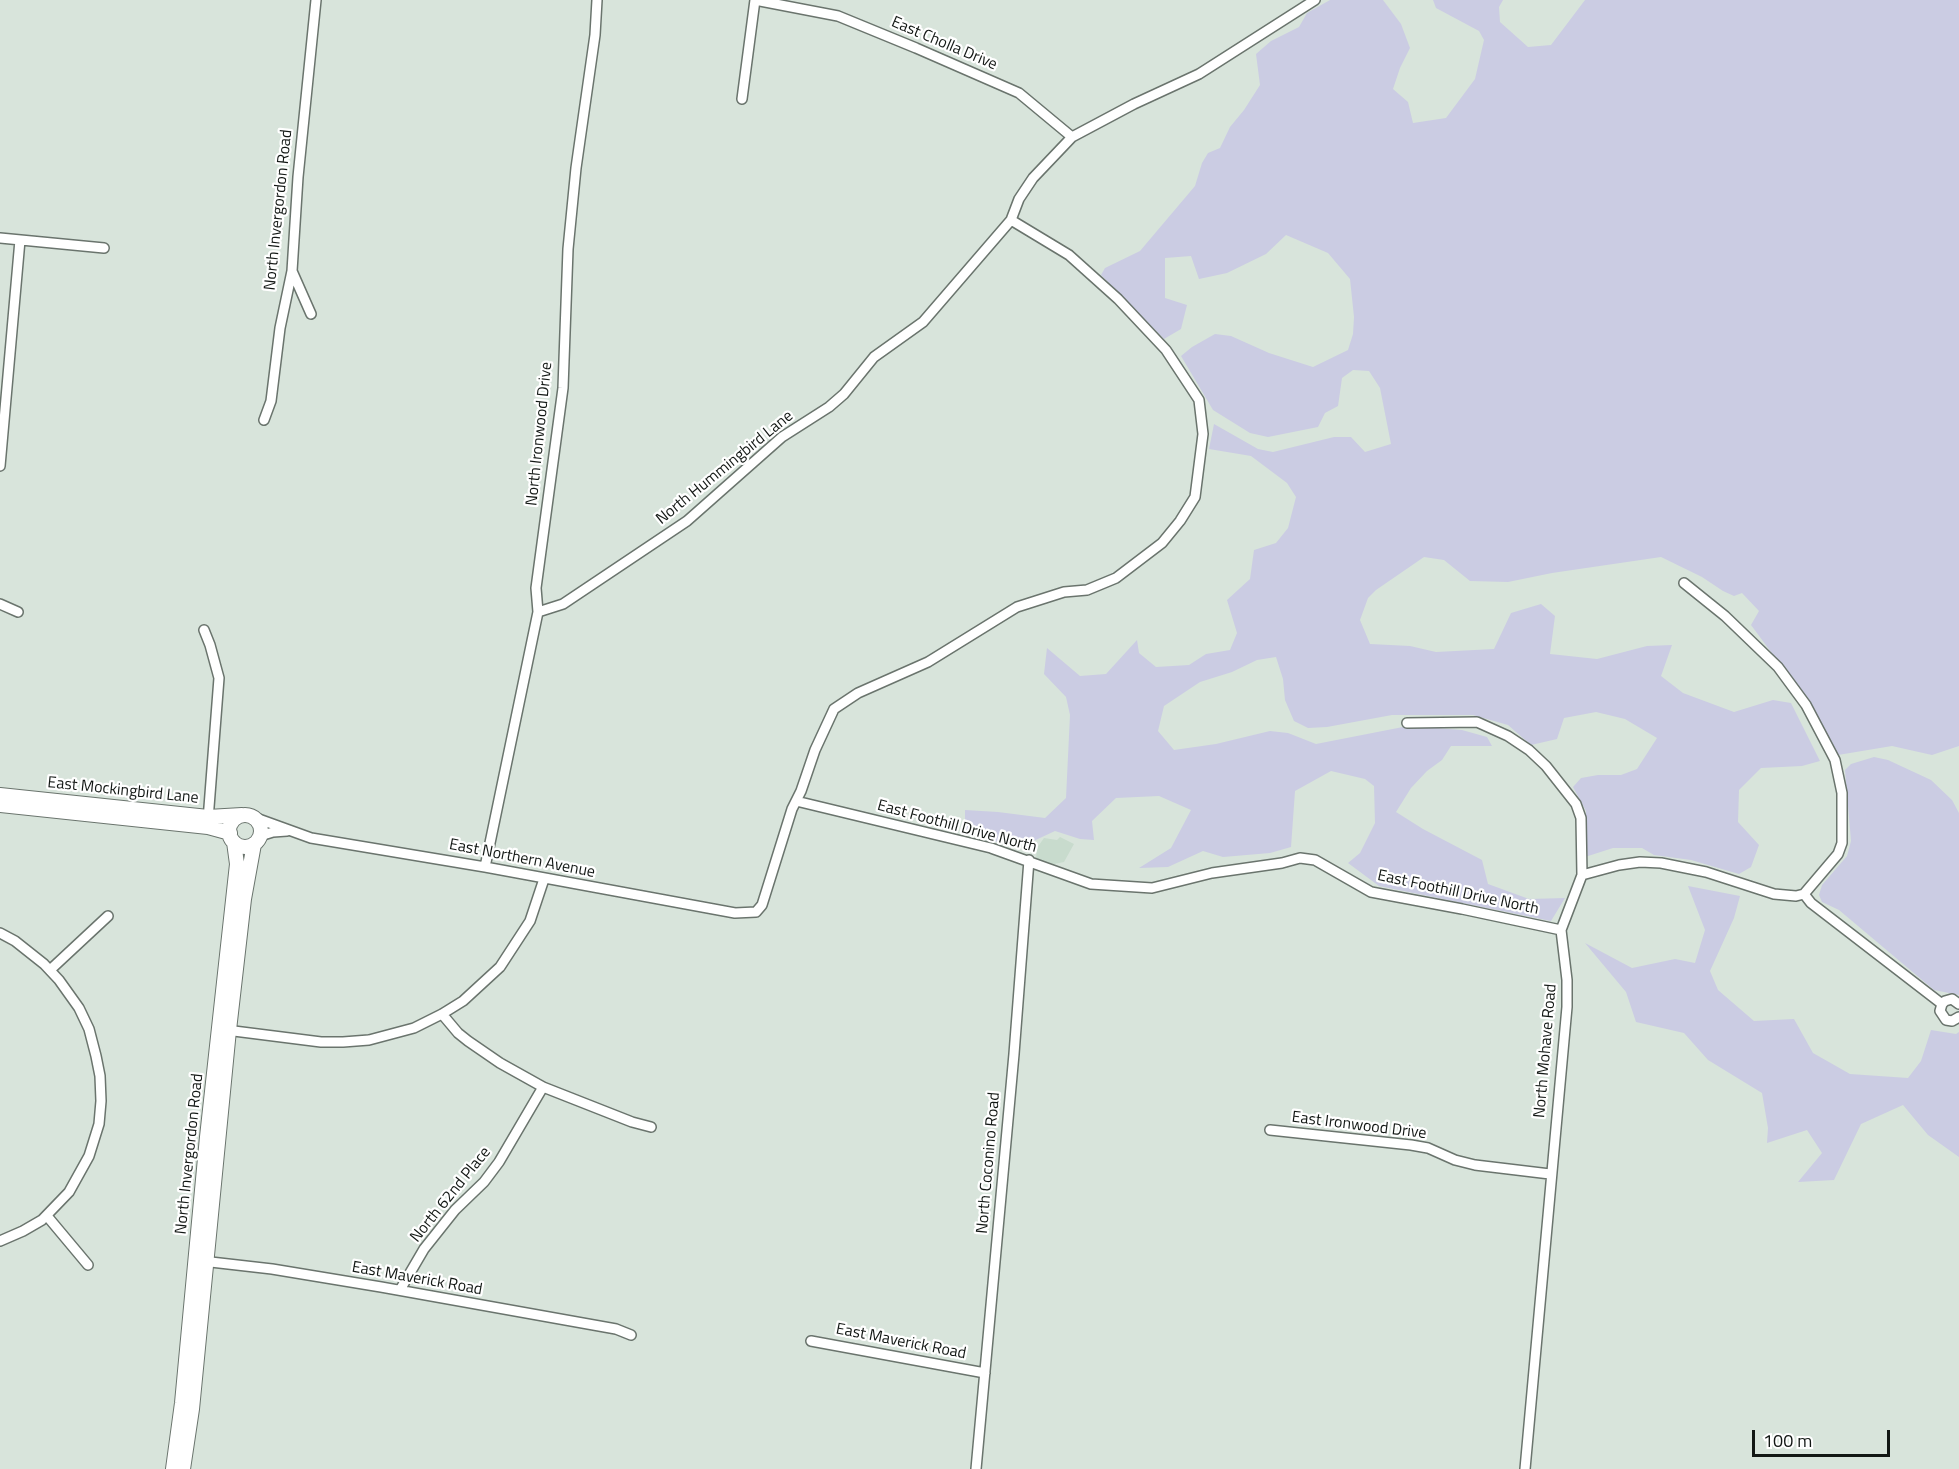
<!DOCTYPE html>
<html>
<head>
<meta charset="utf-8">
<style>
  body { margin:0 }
  #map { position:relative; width:1959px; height:1469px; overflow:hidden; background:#d8e4db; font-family:"Titillium Web",sans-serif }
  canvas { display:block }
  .scale { position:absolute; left:1752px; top:1430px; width:138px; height:27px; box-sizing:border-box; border:3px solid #121714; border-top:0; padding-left:8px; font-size:18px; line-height:21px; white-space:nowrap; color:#121714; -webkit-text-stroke:4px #fff; paint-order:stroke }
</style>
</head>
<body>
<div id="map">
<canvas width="1959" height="1469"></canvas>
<div class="scale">100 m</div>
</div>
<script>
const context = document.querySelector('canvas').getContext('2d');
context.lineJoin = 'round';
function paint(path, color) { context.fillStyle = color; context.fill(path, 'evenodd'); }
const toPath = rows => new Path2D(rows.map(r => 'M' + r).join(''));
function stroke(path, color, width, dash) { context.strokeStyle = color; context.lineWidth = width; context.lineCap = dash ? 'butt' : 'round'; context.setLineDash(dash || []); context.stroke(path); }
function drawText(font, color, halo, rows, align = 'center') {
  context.font = font + ' "Titillium Web",sans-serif'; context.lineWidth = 4.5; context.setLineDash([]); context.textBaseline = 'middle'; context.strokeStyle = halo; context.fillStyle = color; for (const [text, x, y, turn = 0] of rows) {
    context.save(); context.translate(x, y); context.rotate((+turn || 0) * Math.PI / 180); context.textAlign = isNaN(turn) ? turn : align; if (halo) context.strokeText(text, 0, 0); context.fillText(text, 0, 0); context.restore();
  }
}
paint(toPath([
  [1060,837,1074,844,1064,862,1049,865,1036,860,1037,848,1044,838,1057,840]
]), '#c8dbcd');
paint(toPath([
  [1330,0,1383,0,1401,24,1410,48,1400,68,1393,89,1408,102,1413,123,1446,118,1475,79,1484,40,1479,31,1436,8,1433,0,1503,0,1499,7,1500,22,1528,47,1551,45,1585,0,1959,0,1959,746,1932,755,1892,746,1838,755,1791,679,1751,625,1759,611,1742,593,1734,596,1723,591,1702,577,1661,557,1552,573,1508,582,1470,581,1444,560,1424,557,1376,590,1368,598,1360,620,1370,644,1410,646,1436,652,1494,649,1511,613,1541,604,1555,616,1550,654,1597,659,1647,646,1672,645,1661,676,1683,693,1734,712,1773,700,1791,703,1820,761,1802,766,1761,768,1739,790,1738,822,1759,845,1751,867,1739,874,1691,860,1654,855,1642,848,1613,848,1585,857,1586,811,1573,787,1581,778,1598,775,1621,775,1637,769,1657,738,1625,719,1596,712,1564,718,1557,739,1531,745,1508,725,1473,715,1392,715,1327,727,1308,728,1294,721,1285,700,1283,679,1276,657,1257,660,1232,672,1200,682,1164,706,1158,731,1174,750,1216,744,1270,731,1288,733,1316,744,1408,726,1462,730,1487,737,1492,746,1451,746,1442,760,1427,771,1411,788,1396,812,1423,829,1482,860,1488,884,1529,899,1565,898,1551,921,1379,886,1348,863,1360,853,1375,823,1374,786,1365,779,1331,771,1295,791,1291,847,1270,853,1223,857,1203,851,1168,867,1139,868,1171,848,1191,810,1159,796,1116,798,1092,821,1094,840,1080,839,1055,831,1027,844,999,843,965,829,965,810,998,812,1045,818,1066,798,1070,715,1066,697,1044,674,1047,648,1080,676,1106,674,1137,640,1139,653,1156,667,1189,665,1206,654,1230,650,1237,633,1227,600,1250,579,1254,550,1276,543,1288,528,1296,497,1287,483,1251,456,1209,449,1214,424,1258,449,1273,452,1334,437,1351,437,1365,452,1391,444,1380,388,1369,371,1353,370,1342,378,1338,406,1325,413,1318,427,1268,437,1250,433,1213,410,1181,356,1192,347,1215,334,1231,336,1269,353,1313,367,1348,350,1353,334,1354,317,1350,279,1328,253,1286,235,1266,254,1227,273,1199,279,1191,256,1165,258,1165,298,1187,305,1181,329,1164,339,1101,275,1105,268,1140,251,1195,186,1202,163,1208,153,1220,148,1230,127,1244,110,1260,85,1256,54,1271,41,1299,27,1307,13],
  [1874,757,1888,760,1931,780,1952,800,1959,813,1959,995,1934,990,1839,910,1822,902,1819,895,1822,885,1847,856,1851,841,1845,770,1851,764],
  [1688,886,1740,896,1734,918,1710,971,1718,990,1754,1021,1794,1019,1813,1053,1850,1074,1908,1078,1921,1061,1931,1030,1956,1034,1959,1032,1959,1157,1928,1135,1903,1105,1861,1124,1834,1180,1798,1182,1822,1153,1807,1130,1767,1143,1768,1128,1762,1093,1708,1060,1684,1033,1636,1022,1626,992,1585,943,1632,968,1675,959,1695,963,1705,930]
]), '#cbcce3');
const street = toPath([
  [755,0,838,16,916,48,1019,93,1072,137],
  [742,99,755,0],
  [0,238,104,248],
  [292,271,311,314],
  [264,420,271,401,280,328,292,271,298,177,316,0],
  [0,466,20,240],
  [1684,583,1725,616,1778,667,1806,705,1835,760,1842,793,1842,843,1838,854,1804,894],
  [0,604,18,612],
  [538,612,563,604,687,521,782,437,829,407,844,394,874,357,923,322,1011,220,1019,199,1033,178,1072,137,1134,104,1199,74,1315,0],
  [204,630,210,645,219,678,208,820],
  [1407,723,1477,722,1508,736,1529,750,1546,766,1576,804,1581,818,1582,875,1561,930,1567,980,1567,1007,1525,1469],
  [796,801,991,848,1091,884,1152,888,1212,873,1282,863,1300,858,1315,860,1371,892,1462,909,1561,930],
  [253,817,311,838,485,867,735,913,756,912,762,905,792,809,801,791,815,750,834,709,858,693,928,662,1017,607,1064,592,1087,590,1116,578,1162,543,1180,521,1195,497,1203,434,1199,400,1166,350,1118,299,1069,255,1011,220],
  [260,836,273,832,287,831],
  [485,867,538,612,536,588,563,388,568,249,576,168,595,35,597,0],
  [1582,875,1619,865,1640,862,1661,863,1706,872,1774,894,1796,896,1804,894],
  [1804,894,1811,903,1942,1004],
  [0,933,15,941,44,964,59,980,79,1008,89,1029,96,1056,100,1076,101,1101,99,1124,89,1156,69,1192,42,1220,23,1231,0,1241],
  [50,970,108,916],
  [1959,1004,1952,999,1945,1001,1942,1004,1940,1011,1946,1020,1952,1021,1959,1017],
  [442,1014,458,1033,468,1041,500,1063,543,1087,632,1122,651,1127],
  [226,1030,321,1042,343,1042,369,1040,414,1028,442,1014,463,1001,500,967,530,921,544,879],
  [1270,1130,1411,1145,1428,1148,1455,1160,1475,1165,1550,1174],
  [47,1216,88,1265],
  [202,1261,272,1269,381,1287,616,1329,631,1335],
  [400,1290,424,1249,455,1210,484,1182,499,1162,543,1087],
  [811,1341,985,1373],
  [976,1469,1014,1054,1029,860]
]);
const secondary = toPath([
  [0,795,208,817,242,815],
  [0,805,208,827,230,833],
  '229 831a16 16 0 1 1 32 0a16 16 0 1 1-32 0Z',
  [173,1469,182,1403,207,1137,237,864,234,842],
  [183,1469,192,1409,229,1030,244,899,254,844]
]);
stroke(street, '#6a746d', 12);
stroke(secondary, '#6a746d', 16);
stroke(street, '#fff', 9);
stroke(secondary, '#fff', 14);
drawText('16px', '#121714', '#fff', [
  ["East Cholla Drive",944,44,23],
  ["North Invergordon Road",279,210,-84],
  ["North Ironwood Drive",540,434,-84],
  ["North Hummingbird Lane",725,468,-39],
  ["East Mockingbird Lane",123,791,6],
  ["East Foothill Drive North",957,827,15],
  ["East Northern Avenue",522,859,11],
  ["East Foothill Drive North",1458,893,12],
  ["North Mohave Road",1546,1051,-85],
  ["East Ironwood Drive",1359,1126,7],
  ["North Invergordon Road",190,1154,-84],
  ["North Coconino Road",989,1163,-85],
  ["North 62nd Place",451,1195,-51],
  ["East Maverick Road",417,1279,10],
  ["East Maverick Road",901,1342,11]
]);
</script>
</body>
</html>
